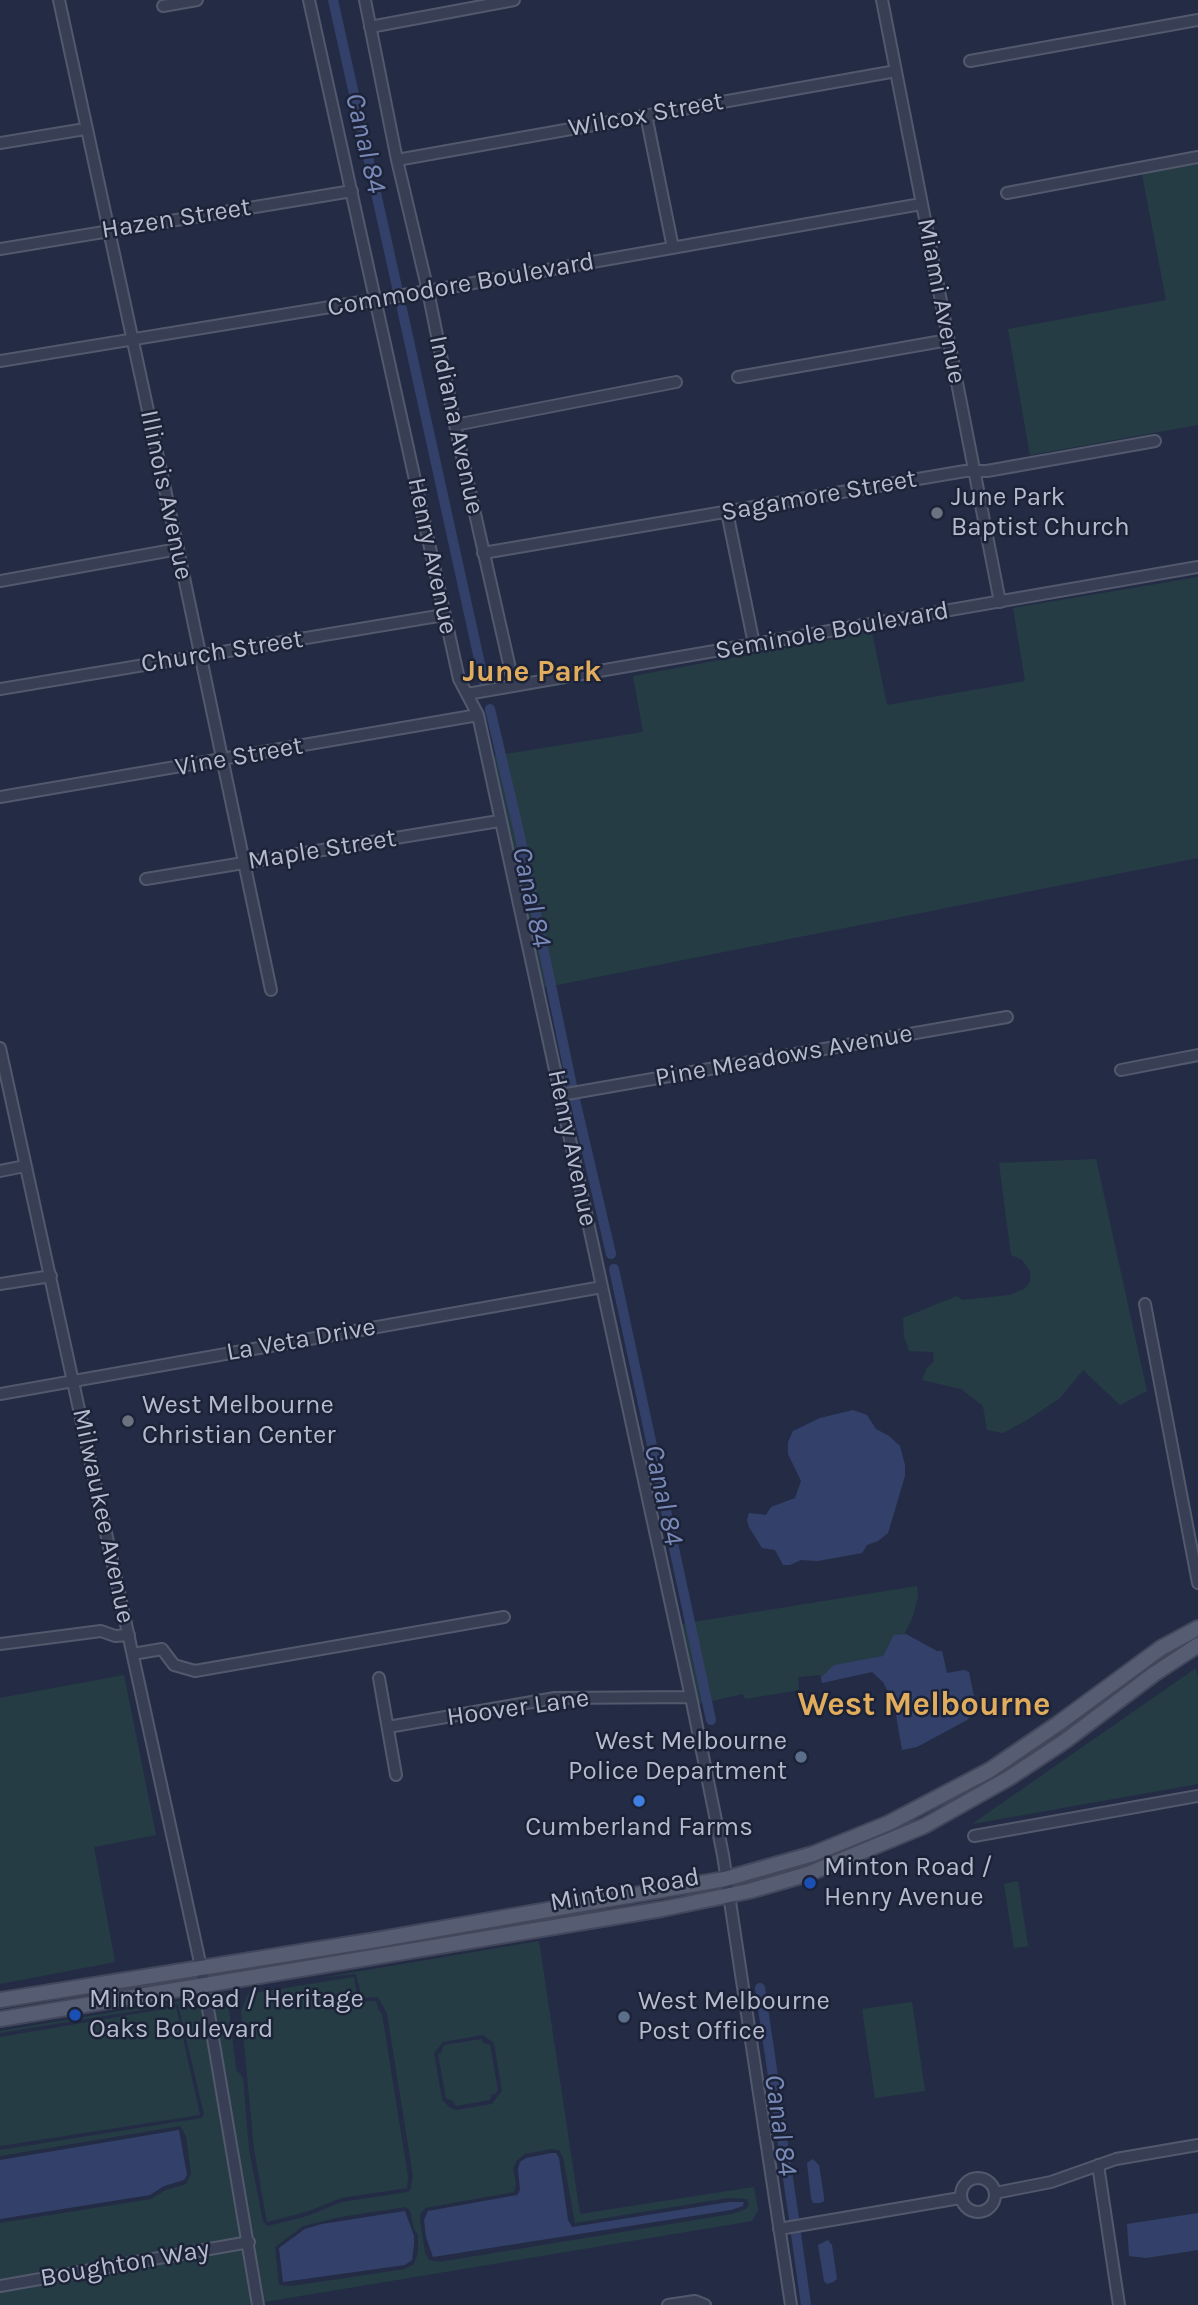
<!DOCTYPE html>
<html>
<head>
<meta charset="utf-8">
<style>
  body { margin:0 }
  canvas { display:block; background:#232c44 }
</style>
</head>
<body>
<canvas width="1198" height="2305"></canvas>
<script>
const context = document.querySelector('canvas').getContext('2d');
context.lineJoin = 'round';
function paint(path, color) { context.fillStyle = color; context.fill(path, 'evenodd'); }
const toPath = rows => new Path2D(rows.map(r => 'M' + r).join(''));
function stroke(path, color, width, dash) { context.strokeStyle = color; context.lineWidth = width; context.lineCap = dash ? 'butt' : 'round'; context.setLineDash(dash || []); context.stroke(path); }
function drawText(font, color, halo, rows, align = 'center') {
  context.font = font + ' Karla,sans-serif'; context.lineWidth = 5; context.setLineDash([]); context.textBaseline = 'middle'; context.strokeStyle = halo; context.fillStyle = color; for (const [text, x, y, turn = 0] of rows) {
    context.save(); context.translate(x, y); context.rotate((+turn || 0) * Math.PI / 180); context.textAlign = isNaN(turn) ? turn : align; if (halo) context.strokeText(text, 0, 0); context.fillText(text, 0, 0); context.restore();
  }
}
paint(toPath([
  [1198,160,1198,425,1030,455,1008,329,1166,300,1141,169],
  [1198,577,1198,858,542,988,493,756,643,732,633,676,872,632,887,705,1025,681,1013,608],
  [1096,1159,1147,1391,1120,1405,1083,1370,1060,1398,1027,1420,1003,1433,987,1430,983,1406,961,1389,922,1380,927,1368,934,1361,933,1352,909,1351,904,1336,903,1318,957,1296,962,1300,1010,1295,1024,1289,1030,1282,1030,1271,1022,1260,1011,1255,999,1163],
  [917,1586,918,1597,913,1616,904,1635,894,1636,883,1656,827,1671,821,1677,820,1675,798,1677,799,1690,745,1699,743,1694,698,1704,681,1624],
  [1196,1668,1198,1678,1198,1784,972,1824],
  [124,1675,156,1835,94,1847,115,1962,0,1984,0,1698],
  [1018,1881,1028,1946,1014,1948,1004,1884],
  [539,1941,580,2214,754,2187,758,2210,752,2221,246,2305,0,2305,0,2223,151,2199,166,2190,186,2184,191,2174,186,2136,180,2126,0,2156,0,2150,202,2118,204,2114,178,2004,0,2033,0,2031,227,1993,236,2069,243,2078,249,2150,263,2222,268,2226,307,2216,342,2202,408,2192,411,2189,413,2176,387,2013,378,1997,362,1998,356,1974,320,1978],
  [483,2035,494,2043,502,2091,492,2104,456,2110,450,2108,442,2100,434,2053,443,2042],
  [551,2149,559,2150,563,2157,575,2223,728,2198,747,2199,749,2204,746,2209,732,2214,439,2262,429,2260,425,2253,420,2220,421,2213,425,2208,514,2192,516,2184,513,2169,517,2160,525,2154],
  [406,2207,410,2210,414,2229,418,2235,418,2253,414,2264,405,2269,292,2286,279,2285,275,2247,303,2226,340,2217],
  [354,1977,358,2002,376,2001,378,2009,382,2014,408,2177,407,2188,341,2198,306,2212,267,2222,254,2149,241,2011,248,1994],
  [912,2002,925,2091,875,2098,862,2009],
  [176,2007,200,2115,0,2146,0,2037],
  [482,2039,482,2042,490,2045,498,2090,494,2095,492,2093,490,2100,456,2106,453,2101,446,2098,438,2054,441,2053,444,2045]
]), '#253c45');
paint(toPath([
  [853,1410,867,1415,876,1429,889,1436,900,1446,905,1465,905,1476,888,1533,878,1541,867,1545,862,1553,818,1561,801,1560,790,1565,783,1565,775,1550,762,1548,749,1527,747,1520,749,1513,766,1515,771,1507,795,1498,801,1481,788,1454,788,1442,793,1431,820,1418],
  [906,1634,937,1651,942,1651,947,1673,964,1670,969,1672,977,1711,967,1720,917,1747,902,1750,894,1703,883,1682,872,1672,822,1683,821,1677,834,1665,883,1656,894,1635],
  [179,2130,187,2175,184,2180,164,2186,150,2195,0,2219,0,2160],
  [552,2153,556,2153,559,2158,568,2220,572,2227,729,2202,744,2202,743,2206,731,2210,433,2257,426,2237,424,2220,428,2211,517,2195,520,2190,518,2169,520,2162,526,2158],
  [813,2159,819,2165,824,2197,824,2201,820,2203,813,2203,811,2198,807,2163],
  [405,2211,414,2236,414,2244,412,2260,405,2265,283,2282,279,2248,305,2229,322,2224],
  [1198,2213,1198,2250,1146,2258,1129,2256,1127,2224],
  [828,2240,832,2245,837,2279,833,2282,827,2284,824,2281,818,2245]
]), '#33416a');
stroke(toPath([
  [333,0,397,287],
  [402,309,484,682],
  [490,709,519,832,572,1086],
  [575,1100,611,1254],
  [614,1269,711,1720],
  [760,1988,794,2219],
  [796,2234,806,2305]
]), '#33416a', 10);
const minor = toPath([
  [59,0,178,549,271,990],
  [309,0,459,679,478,715,691,1697,723,1855,791,2305],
  [365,0,397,160,428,291,455,425,514,686],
  [882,0,1000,602],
  [163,6,197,0],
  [370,27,514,0],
  [970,61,1198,20],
  [646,115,673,248],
  [0,143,85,129],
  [397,160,896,71],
  [1007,193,1198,157],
  [0,249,352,191],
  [0,361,428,291,921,204],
  [738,377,948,340],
  [455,425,676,382],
  [727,512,754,644],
  [483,553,965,471,987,471,1155,441],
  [0,581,178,549],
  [0,689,444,615],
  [467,694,1198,567],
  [0,797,478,715],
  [146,879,499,821],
  [0,1048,201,1967,258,2305],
  [1121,1070,1198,1055],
  [561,1095,1007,1017],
  [0,1171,25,1166],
  [0,1284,51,1276],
  [1145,1304,1198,1583],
  [0,1394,602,1287],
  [0,1644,101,1631,115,1636,129,1635],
  [133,1654,162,1649,174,1665,195,1671,504,1617],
  [379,1678,396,1775],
  [388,1727,555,1698,691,1697],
  [974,1836,1198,1796],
  [1098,2165,1119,2305],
  '961 2195a17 17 0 1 1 34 0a17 17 0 1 1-34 0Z',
  [995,2193,1051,2182,1116,2159,1198,2145],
  [779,2229,960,2198],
  [0,2286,249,2242],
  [668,2305,695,2301,705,2305]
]);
const major = toPath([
  [0,2000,376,1940,725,1879,813,1854,889,1823,990,1770,1059,1723,1161,1648,1198,1628],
  [0,2019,662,1909,749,1891,808,1874,924,1826,1009,1778,1065,1741,1154,1674,1198,1645]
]);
stroke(minor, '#53596d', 14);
stroke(major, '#42475c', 18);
stroke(minor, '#383e53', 10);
stroke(major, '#565d73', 14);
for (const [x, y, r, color] of [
  [937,513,7,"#6b7280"],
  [128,1421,7,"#6b7280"],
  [801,1757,7,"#5c6f8a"],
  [639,1801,7,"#3f7fe0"],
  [810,1883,7,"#1a4fb4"],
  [75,2015,7,"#1a4fb4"],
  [624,2017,7,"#5c6f8a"]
]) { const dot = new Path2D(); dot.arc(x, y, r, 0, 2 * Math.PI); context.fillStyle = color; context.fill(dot); stroke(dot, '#1c2338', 2.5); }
drawText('26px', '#b5bacd', '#1c2338', [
  ["Wilcox Street",646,115,-10],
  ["Hazen Street",176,219,-9],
  ["Commodore Boulevard",461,285,-10],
  ["Miami Avenue",941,301,79],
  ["Indiana Avenue",456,425,78],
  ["Illinois Avenue",166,495,78],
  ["Sagamore Street",819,496,-10],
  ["Henry Avenue",432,556,78],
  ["Seminole Boulevard",832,631,-10],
  ["Church Street",222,652,-9],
  ["Vine Street",239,757,-10],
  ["Maple Street",322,850,-9],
  ["Pine Meadows Avenue",784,1056,-10],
  ["Henry Avenue",572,1148,78],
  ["La Veta Drive",301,1340,-10],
  ["Milwaukee Avenue",103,1516,78],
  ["Hoover Lane",518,1708,-8],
  ["Minton Road",625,1890,-10],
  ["Boughton Way",125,2264,-10]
]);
drawText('26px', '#b5bacd', '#1c2338', [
  ["June Park",951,498],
  ["Baptist Church",951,528],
  ["West Melbourne",142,1406],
  ["Christian Center",142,1436],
  ["West Melbourne",787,1742,"right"],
  ["Police Department",787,1772,"right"],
  ["Cumberland Farms",639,1828,"center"],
  ["Minton Road /",824,1868],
  ["Henry Avenue",824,1898],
  ["Minton Road / Heritage",89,2000],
  ["Oaks Boulevard",89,2030],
  ["West Melbourne",638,2002],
  ["Post Office",638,2032]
], 'left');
drawText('italic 28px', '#7989b7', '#1c2338', [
  ["Canal 84",365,143,77],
  ["Canal 84",531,897,78],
  ["Canal 84",663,1495,78],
  ["Canal 84",780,2125,82]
]);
drawText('bold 30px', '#e1ac5c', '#1c2338', [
  ["June Park",532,672]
]);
drawText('bold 33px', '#e1ac5c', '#1c2338', [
  ["West Melbourne",924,1706]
]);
</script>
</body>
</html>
